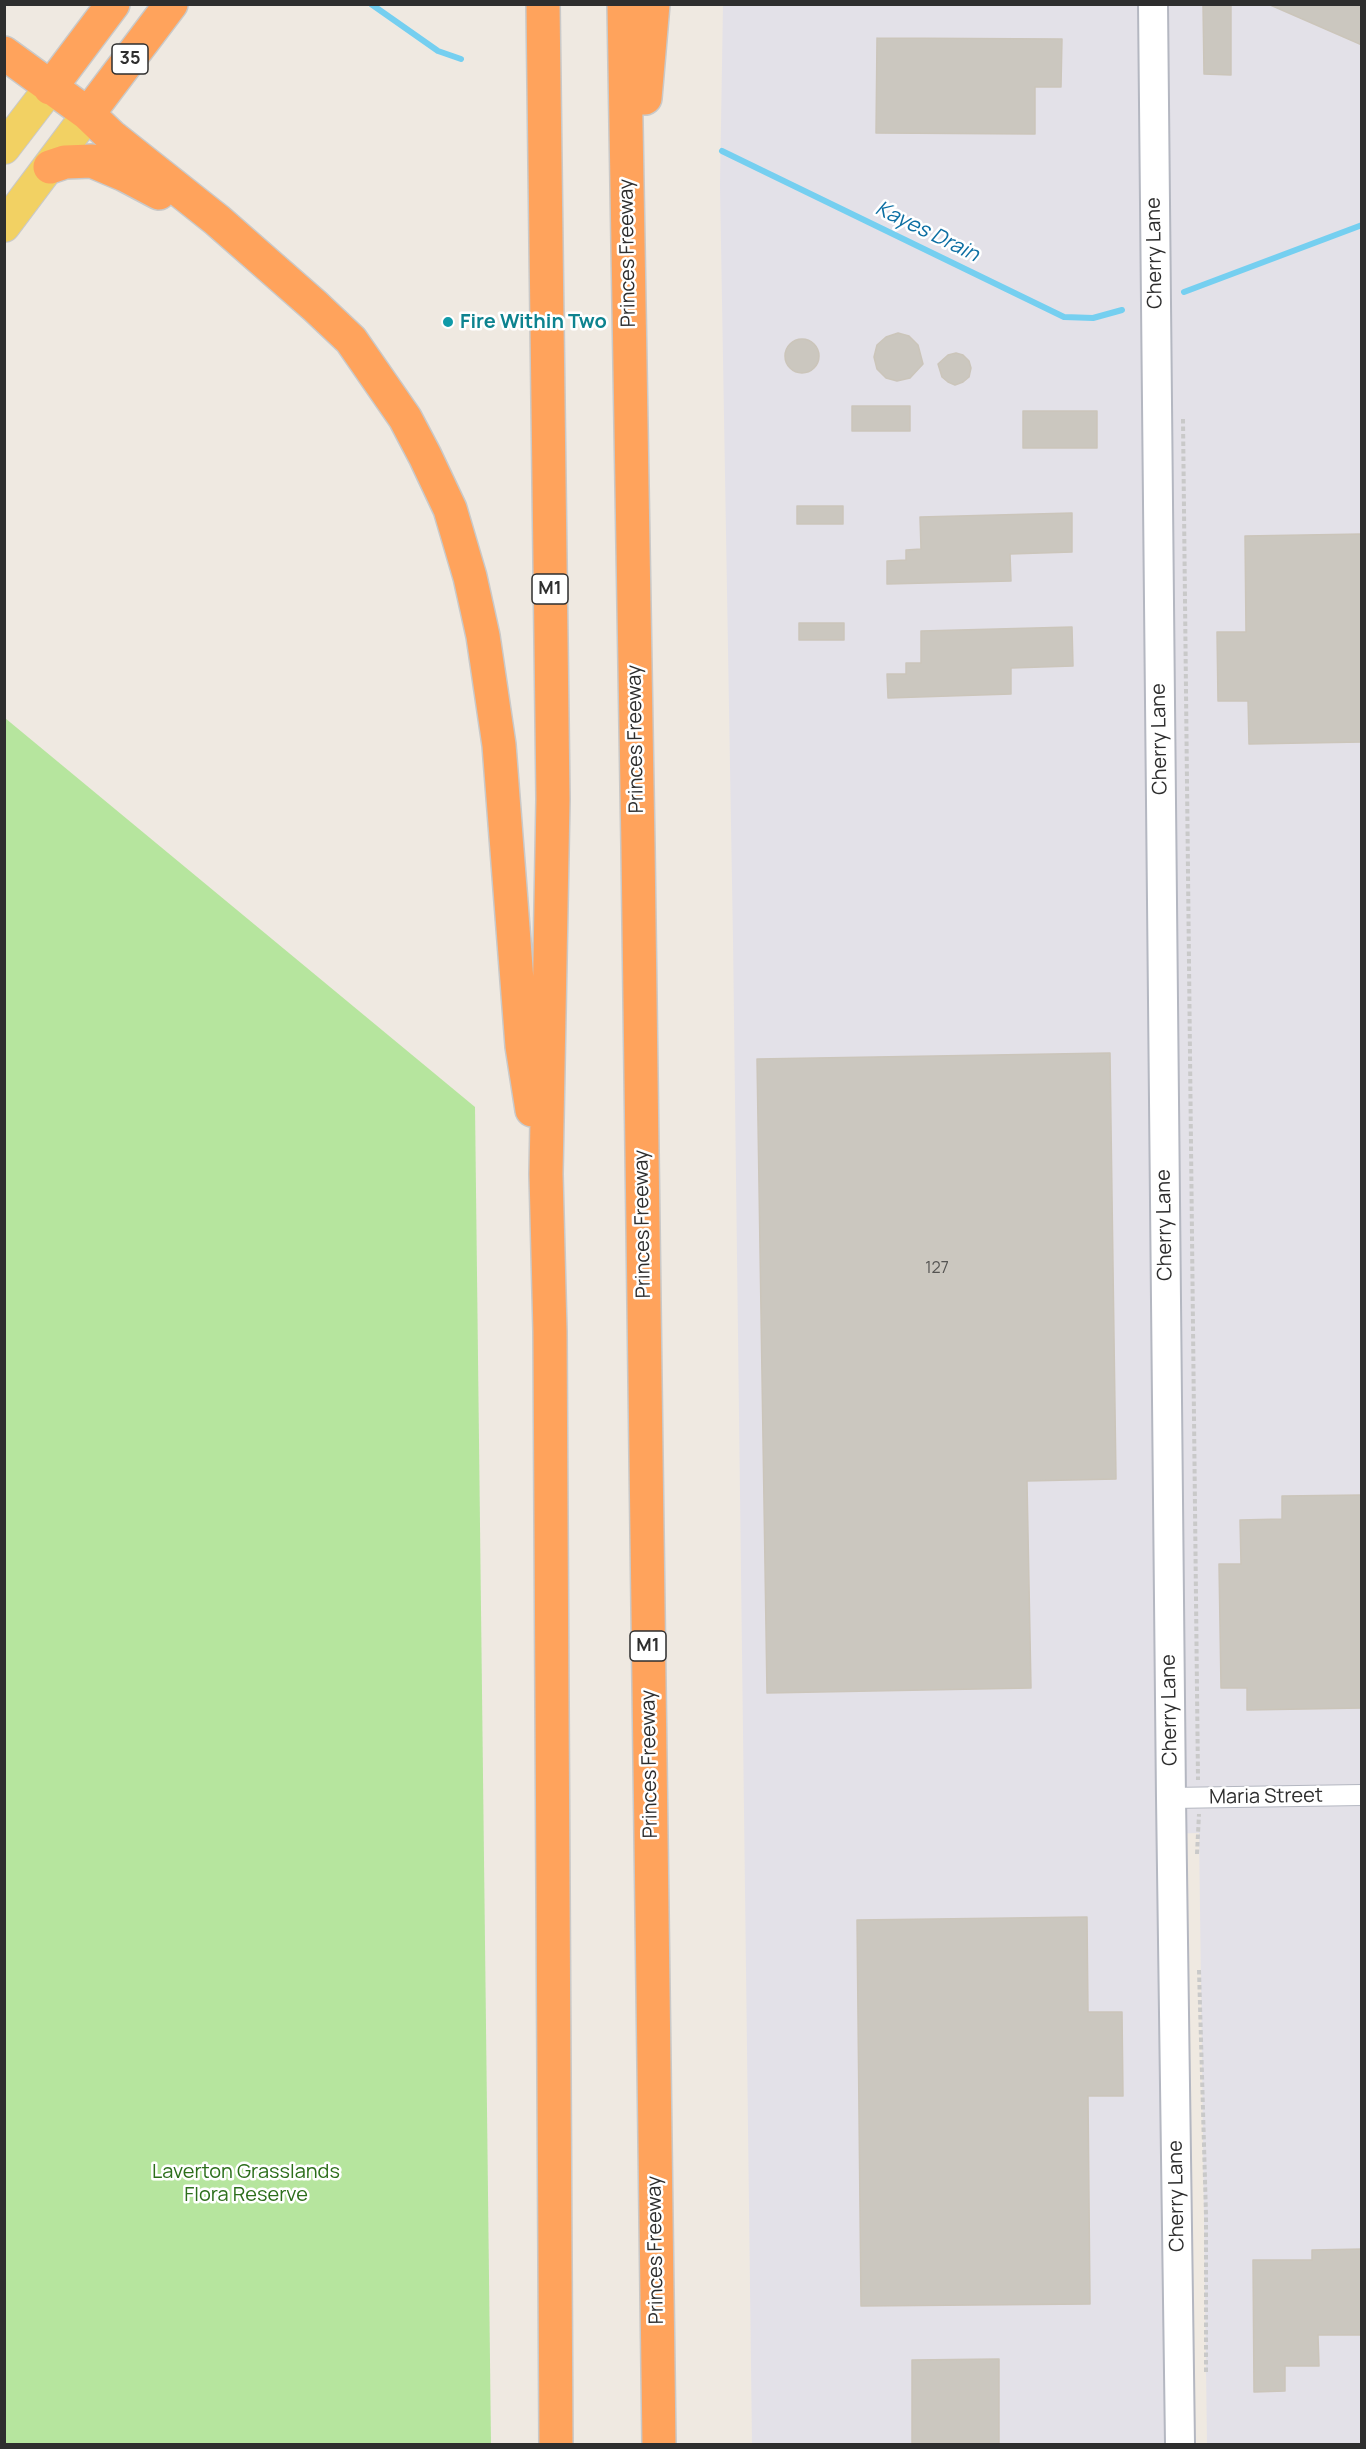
<!DOCTYPE html>
<html>
<head>
<meta charset="utf-8">
<style>
  body { margin:0 }
  #map { position:relative; width:1366px; height:2449px; overflow:hidden; background:#efe9e1; font-family:Manrope,sans-serif }
  canvas { display:block }
  .frame { position:absolute; inset:0; border:6px solid #2e2e2e; pointer-events:none }
</style>
</head>
<body>
<div id="map">
<canvas width="1366" height="2449"></canvas>
<div class="frame"></div>
</div>
<script>
const context = document.querySelector('canvas').getContext('2d');
context.lineJoin = 'round';
function paint(path, color) { context.fillStyle = color; context.fill(path, 'evenodd'); }
const toPath = rows => new Path2D(rows.map(r => 'M' + r).join(''));
function stroke(path, color, width, dash) { context.strokeStyle = color; context.lineWidth = width; context.lineCap = dash ? 'butt' : 'round'; context.setLineDash(dash || []); context.stroke(path); }
function drawText(font, color, halo, rows, align = 'center') {
  context.font = font + ' Manrope,sans-serif'; context.lineWidth = 5; context.setLineDash([]); context.textBaseline = 'middle'; context.strokeStyle = halo; context.fillStyle = color; for (const [text, x, y, turn = 0] of rows) {
    context.save(); context.translate(x, y); context.rotate((+turn || 0) * Math.PI / 180); context.textAlign = isNaN(turn) ? turn : align; if (halo) context.strokeText(text, 0, 0); context.fillText(text, 0, 0); context.restore();
  }
}
paint(toPath([
  [723,5,1361,5,1361,2444,1207,2444,1199,1833,1157,1834,1165,2444,752,2444,733,939,720,185]
]), '#e3e1e8');
paint(toPath([
  [5,718,475,1107,491,2444,5,2444]
]), '#b6e59e');
stroke(toPath([
  [371,4,438,51,461,59],
  [722,151,1064,317,1093,318,1122,310],
  [1184,292,1362,225]
]), '#75cff0', 6);
const building = toPath([
  [1203,4,1231,4,1231,75,1204,74,1203,4],
  [1268,4,1362,4,1362,45,1268,4],
  [877,38,1062,39,1061,87,1035,87,1035,134,876,133,877,38],
  [898,333,909,336,918,345,923,364,910,378,897,381,886,378,877,369,874,357,877,345,886,337,898,333],
  '785 356a17 17 0 1 1 34 0a17 17 0 1 1-34 0Z',
  [956,353,963,355,969,361,971,368,969,377,963,382,955,385,948,382,942,377,938,364,948,355,956,353],
  [852,406,910,406,910,431,852,431,852,406],
  [1023,411,1097,411,1097,448,1023,448,1023,411],
  [797,506,843,506,843,524,797,524,797,506],
  [1072,513,1072,552,1010,554,1011,581,887,584,887,561,906,560,906,550,921,549,920,517,1072,513],
  [1362,534,1362,742,1249,744,1248,701,1218,701,1217,632,1246,632,1245,536,1362,534],
  [799,623,844,623,844,640,799,640,799,623],
  [1072,627,1073,666,1011,668,1011,694,888,698,887,674,906,674,906,663,921,663,921,631,1072,627],
  [1110,1053,1116,1479,1027,1481,1031,1688,767,1693,757,1059,1110,1053],
  [1362,1495,1362,1708,1247,1710,1247,1688,1221,1688,1219,1564,1241,1564,1240,1520,1282,1519,1282,1496,1362,1495],
  [1087,1917,1088,2012,1122,2012,1123,2096,1088,2096,1090,2304,861,2306,857,1920,1087,1917],
  [1362,2249,1362,2335,1318,2335,1319,2366,1285,2366,1285,2391,1254,2392,1253,2260,1312,2260,1312,2250,1362,2249],
  [999,2359,999,2445,912,2445,912,2360,999,2359]
]);
paint(building, '#cbc7bf');
stroke(building, '#cbc5ba', 1.5);
const street = toPath([
  [1171,1798,1362,1795]
]);
const secondary = toPath([
  [1153,4,1171,1798,1180,2444]
]);
const primary = toPath([
  [4,148,50,88],
  [4,226,88,114]
]);
const highway = toPath([
  [543,4,553,799,546,1174,550,1332,556,2444],
  [624,4,638,847,659,2444],
  [4,53,88,114,111,136,217,220,315,306,351,340,405,418,425,456,450,509,470,577,483,636,499,745,522,1046,532,1110],
  [50,88,113,4],
  [645,98,653,4],
  [88,114,171,4],
  [50,167,65,162,92,161,125,175,159,193]
]);
stroke(street, '#b4b7c1', 22);
stroke(secondary, '#b4b7c1', 32);
stroke(primary, '#c9c9c9', 34);
stroke(highway, '#c9c9c9', 36);
stroke(toPath([
  [1183,419,1198,1780],
  [1197,1854,1199,1814],
  [1199,1970,1206,2215,1206,2372]
]), '#c9c9c9', 4, [4.5, 3]);
stroke(street, '#fff', 20);
stroke(secondary, '#fff', 28);
stroke(primary, '#f2d163', 32);
stroke(highway, '#ffa35c', 33);
for (const [x, y, r, color] of [
  [448,322,6,"#0f9aa8"]
]) { const dot = new Path2D(); dot.arc(x, y, r, 0, 2 * Math.PI); context.fillStyle = color; context.fill(dot); stroke(dot, '#fff', 2); }
drawText('16px', '#555452', null, [
  ["127",937,1269]
]);
for (const [x, y, w] of [
  [130,59,36],
  [550,589,36],
  [648,1646,36]
]) { const box = new Path2D(); box.roundRect(x - w / 2, y - 15, w, 30, 4.5); context.fillStyle = '#fff'; context.fill(box); stroke(box, '#2e2e2e', 1.5); }
drawText('bold 18px', '#2e2e2e', null, [
  ["35",130,59],
  ["M1",550,589],
  ["M1",648,1646]
]);
drawText('20px', '#2e2e2e', '#fff', [
  ["Princes Freeway",628,253,-91],
  ["Cherry Lane",1155,253,-91],
  ["Princes Freeway",636,739,-91],
  ["Cherry Lane",1160,739,-91],
  ["Princes Freeway",643,1224,-91],
  ["Cherry Lane",1165,1225,-91],
  ["Cherry Lane",1170,1710,-91],
  ["Princes Freeway",650,1764,-91],
  ["Maria Street",1266,1797,-1],
  ["Cherry Lane",1177,2196,-91],
  ["Princes Freeway",656,2250,-91]
]);
drawText('bold 20px', '#0d838f', '#fff', [
  ["Fire Within Two",460,322]
], 'left');
drawText('20px', '#2c6e1b', '#fff', [
  ["Laverton Grasslands",246,2172],
  ["Flora Reserve",246,2195]
]);
drawText('italic 21px', '#0d6fa3', '#fff', [
  ["Kayes Drain",927,232,26]
]);
</script>
</body>
</html>
